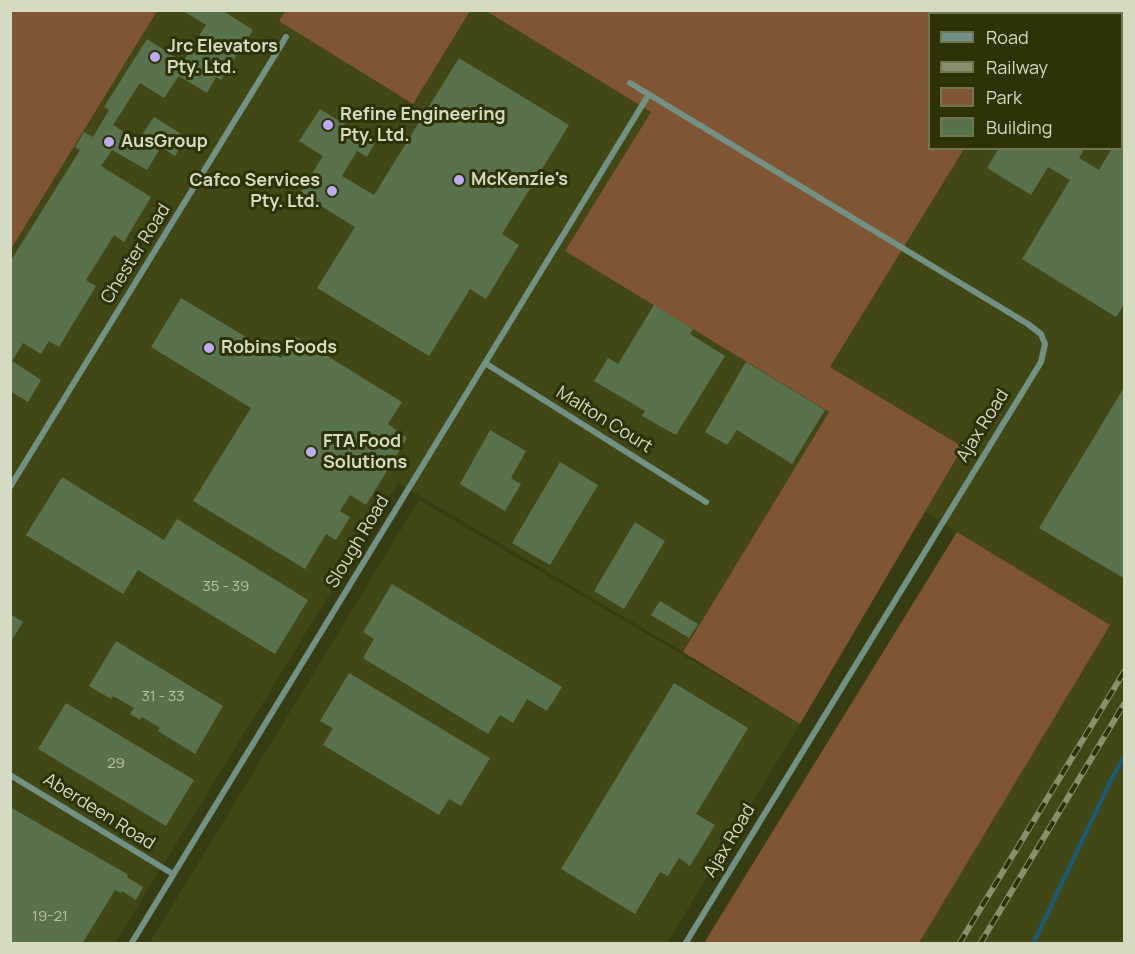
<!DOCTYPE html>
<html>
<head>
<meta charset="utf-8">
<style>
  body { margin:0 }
  #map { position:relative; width:1135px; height:954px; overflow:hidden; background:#373d13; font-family:Manrope,sans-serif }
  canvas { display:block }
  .frame { position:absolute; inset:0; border:12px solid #d5dac3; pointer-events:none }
  .legend { position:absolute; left:928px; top:12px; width:195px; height:138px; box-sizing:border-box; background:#2d3307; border:2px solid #707652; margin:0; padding:8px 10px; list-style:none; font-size:18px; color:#d5dac3 }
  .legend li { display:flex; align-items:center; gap:12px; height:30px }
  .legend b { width:30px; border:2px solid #707652 }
</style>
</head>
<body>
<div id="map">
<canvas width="1135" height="954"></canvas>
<div class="frame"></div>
<ul class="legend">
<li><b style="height:8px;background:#709188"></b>Road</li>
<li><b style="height:8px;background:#898f6f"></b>Railway</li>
<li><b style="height:16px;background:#805534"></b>Park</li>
<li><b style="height:16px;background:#59724e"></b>Building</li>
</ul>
</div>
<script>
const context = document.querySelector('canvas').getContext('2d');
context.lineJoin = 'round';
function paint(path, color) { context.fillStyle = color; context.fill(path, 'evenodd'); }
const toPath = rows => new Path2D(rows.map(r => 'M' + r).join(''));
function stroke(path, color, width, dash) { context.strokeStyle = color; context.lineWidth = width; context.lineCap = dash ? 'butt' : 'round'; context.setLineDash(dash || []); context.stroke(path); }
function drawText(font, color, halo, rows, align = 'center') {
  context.font = font + ' Manrope,sans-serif'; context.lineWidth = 6; context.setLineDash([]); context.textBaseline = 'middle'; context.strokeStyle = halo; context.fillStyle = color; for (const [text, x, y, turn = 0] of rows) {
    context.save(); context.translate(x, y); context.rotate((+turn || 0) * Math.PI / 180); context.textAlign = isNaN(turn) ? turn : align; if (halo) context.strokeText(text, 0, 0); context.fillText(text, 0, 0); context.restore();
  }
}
paint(toPath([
  [1048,10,1124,11,1124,943,919,943,1109,625,925,512,963,447,830,367,964,149,1122,148,1122,14,1046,13],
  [157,11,286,11,280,21,413,104,470,11,486,11,651,112,565,251,829,412,683,652,398,483,115,943,11,943,10,249],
  [419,500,800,724,667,943,149,944]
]), '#414815');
paint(toPath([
  [11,10,157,11,11,249,10,11],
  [286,10,470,10,470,11,413,104,279,21],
  [486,11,1048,11,1046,14,930,14,930,148,964,149,830,367,963,447,800,724,683,652,829,412,565,251,651,112],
  [957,532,1110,625,919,943,704,943]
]), '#805534');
stroke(toPath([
  [1033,944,1111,780,1124,757]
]), '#175b7e', 4);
paint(toPath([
  [182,10,222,10,253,30,221,80,216,77,207,93,179,76,164,98,140,83,113,125,138,141,154,117,186,137,175,156,161,147,147,170,112,150,101,166,151,197,124,242,114,235,86,280,96,286,59,347,49,341,41,354,23,343,12,361,41,380,28,402,10,391,10,262,80,150,75,147,84,132,93,137,109,110,104,107,147,39,183,62,206,25],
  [459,58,569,125,502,234,519,245,486,299,470,289,429,356,317,288,355,227,300,193,323,156,299,141,320,109,375,143,367,157,357,151,342,176,374,195],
  [999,148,1085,148,1079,158,1099,170,1112,148,1125,148,1125,303,1116,317,1022,259,1070,180,1048,167,1031,195,987,168],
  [181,298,281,358,295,336,402,402,388,424,407,438,366,505,350,495,340,511,350,517,336,540,326,534,305,569,193,501,251,408,151,347],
  [654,305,693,329,690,334,725,356,676,435,642,416,645,411,594,381,608,358,618,364],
  [746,362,825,410,792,464,737,430,727,445,705,432],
  [1125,386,1125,579,1039,528],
  [490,430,526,451,511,478,521,484,505,511,460,484],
  [560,462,598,485,550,565,512,543],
  [62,477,164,540,177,519,308,600,275,654,138,570,123,594,26,535],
  [635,522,665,541,624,609,594,591],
  [392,584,562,687,547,711,527,699,513,723,500,715,488,734,363,658,374,639,363,632],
  [660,601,698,624,689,638,651,615],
  [10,614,23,622,10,643],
  [116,641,223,706,195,754,158,731,160,728,142,717,140,720,130,714,134,708,113,696,111,699,89,686],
  [349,673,490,758,461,806,449,799,439,815,323,745,333,728,320,721],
  [674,683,748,728,696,814,715,825,690,866,679,858,668,876,660,872,635,914,561,869],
  [66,703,194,780,166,826,38,749],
  [10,807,127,874,128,878,143,887,136,900,122,891,121,893,115,890,82,944,10,944]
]), '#59724e');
stroke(toPath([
  [630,83,1028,324,1041,334,1045,344,1041,362,685,944],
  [485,363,706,502],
  [10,487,286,37],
  [10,775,173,874],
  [131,944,649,94]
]), '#709188', 6);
const rail = toPath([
  [959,944,1124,672],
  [980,944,1124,704]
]);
stroke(rail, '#898f6f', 6);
stroke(rail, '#2d3307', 4, [11]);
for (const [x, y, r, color] of [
  [155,57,6,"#bea9f5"],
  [328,125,6,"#bea9f5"],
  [109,142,6,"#bea9f5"],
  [459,180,6,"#bea9f5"],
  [332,191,6,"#bea9f5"],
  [209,348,6,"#bea9f5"],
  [311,452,6,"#bea9f5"]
]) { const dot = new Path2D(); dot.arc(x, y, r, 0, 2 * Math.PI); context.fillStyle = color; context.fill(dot); stroke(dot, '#2d3307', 2); }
drawText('15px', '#b6c0a6', null, [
  ["35 - 39",226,587],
  ["31 - 33",163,697],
  ["29",116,764],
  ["19-21",50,917]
]);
drawText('bold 18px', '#d5dac3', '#2d3307', [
  ["Jrc Elevators",167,47],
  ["Pty. Ltd.",167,68],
  ["Refine Engineering",340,115],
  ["Pty. Ltd.",340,136],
  ["AusGroup",121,142],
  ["McKenzie's",471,180],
  ["Cafco Services",320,181,"right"],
  ["Pty. Ltd.",320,202,"right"],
  ["Robins Foods",221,348],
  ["FTA Food",323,442],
  ["Solutions",323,463]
], 'left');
drawText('18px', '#d5dac3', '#2d3307', [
  ["Chester Road",136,254,-58],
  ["Malton Court",604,420,32],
  ["Ajax Road",983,426,-58],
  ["Slough Road",358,542,-59],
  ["Aberdeen Road",99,812,32],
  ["Ajax Road",730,841,-59]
]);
</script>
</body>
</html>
